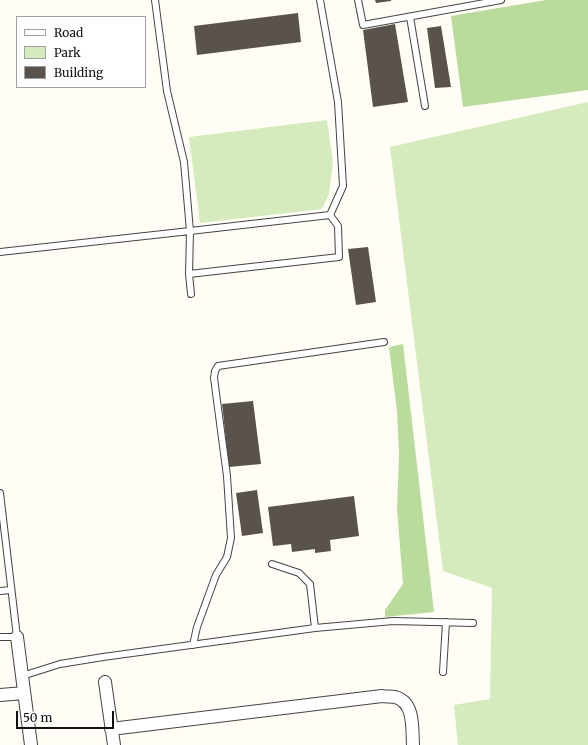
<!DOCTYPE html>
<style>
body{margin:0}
#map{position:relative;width:588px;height:745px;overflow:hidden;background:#fffdf5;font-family:Merriweather,serif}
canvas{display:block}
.legend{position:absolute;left:16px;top:16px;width:130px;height:72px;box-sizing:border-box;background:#fff;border:1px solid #a0a0a0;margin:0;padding:5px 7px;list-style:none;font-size:12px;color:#111}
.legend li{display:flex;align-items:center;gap:8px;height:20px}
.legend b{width:20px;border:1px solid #a0a0a0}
.scale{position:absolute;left:16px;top:711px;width:98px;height:18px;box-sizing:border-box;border:2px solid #111;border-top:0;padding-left:5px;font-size:12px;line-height:14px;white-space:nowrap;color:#111;-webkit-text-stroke:3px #fff;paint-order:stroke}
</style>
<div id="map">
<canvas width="588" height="745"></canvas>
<ul class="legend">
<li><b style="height:5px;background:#fff"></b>Road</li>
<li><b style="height:11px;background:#d5ebbd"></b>Park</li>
<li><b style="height:11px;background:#5a524d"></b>Building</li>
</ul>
<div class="scale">50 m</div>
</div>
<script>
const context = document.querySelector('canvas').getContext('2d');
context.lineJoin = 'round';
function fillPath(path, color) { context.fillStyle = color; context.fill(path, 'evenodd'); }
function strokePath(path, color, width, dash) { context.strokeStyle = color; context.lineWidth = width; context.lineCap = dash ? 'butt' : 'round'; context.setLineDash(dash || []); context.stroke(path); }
fillPath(new Path2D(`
 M588 102V745H458L454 705 490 699 492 588 443 571 390 147Z
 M327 120 333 162 329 194 322 209 200 223 189 137Z`), '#d5ebbd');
fillPath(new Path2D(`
 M546 0H588V90L463 107 451 16Z
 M403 344 434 612 385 617V610L403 584 397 509 399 454 397 411 389 347Z`), '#b9dc9c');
fillPath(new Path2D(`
 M375 0H391V1L376 3Z
 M298 13 301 42 197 55 194 26Z
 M395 24 408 102 373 107 363 30Z
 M441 26 451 87 435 88 427 28Z
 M368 247 376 302 356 305 348 249Z
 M253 401 261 464 229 467 222 404Z
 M257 490 263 533 242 536 236 493Z
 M354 496 359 536 330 540 331 551 315 553V549L292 552 291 544 273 546 268 507Z`), '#5a524d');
const lane = new Path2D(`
 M358 0 363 25 501 0
 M410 17 425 106
 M0 252 190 231 184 162 167 91 155 0
 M189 274 339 257 338 226 330 215
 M191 294 189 274 190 231 330 215 343 186 338 102 320 0
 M0 493 17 637H0
 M272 564 299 573 310 584 315 628
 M0 591 11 590
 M193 645 197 627 216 575 227 557 231 538 227 476 214 378 215 371 218 366 384 342
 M443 672 446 622
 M22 676 60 664 103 657 315 628 393 621 473 623`);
const street = new Path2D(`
 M17 637 31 745
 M105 682 114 745
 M0 695 24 693
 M111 729 382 696C386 697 391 696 395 697 415 702 412 729 413 745`);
strokePath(lane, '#444', 8);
strokePath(street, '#444', 14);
strokePath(lane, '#fff', 6);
strokePath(street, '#fff', 12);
</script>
